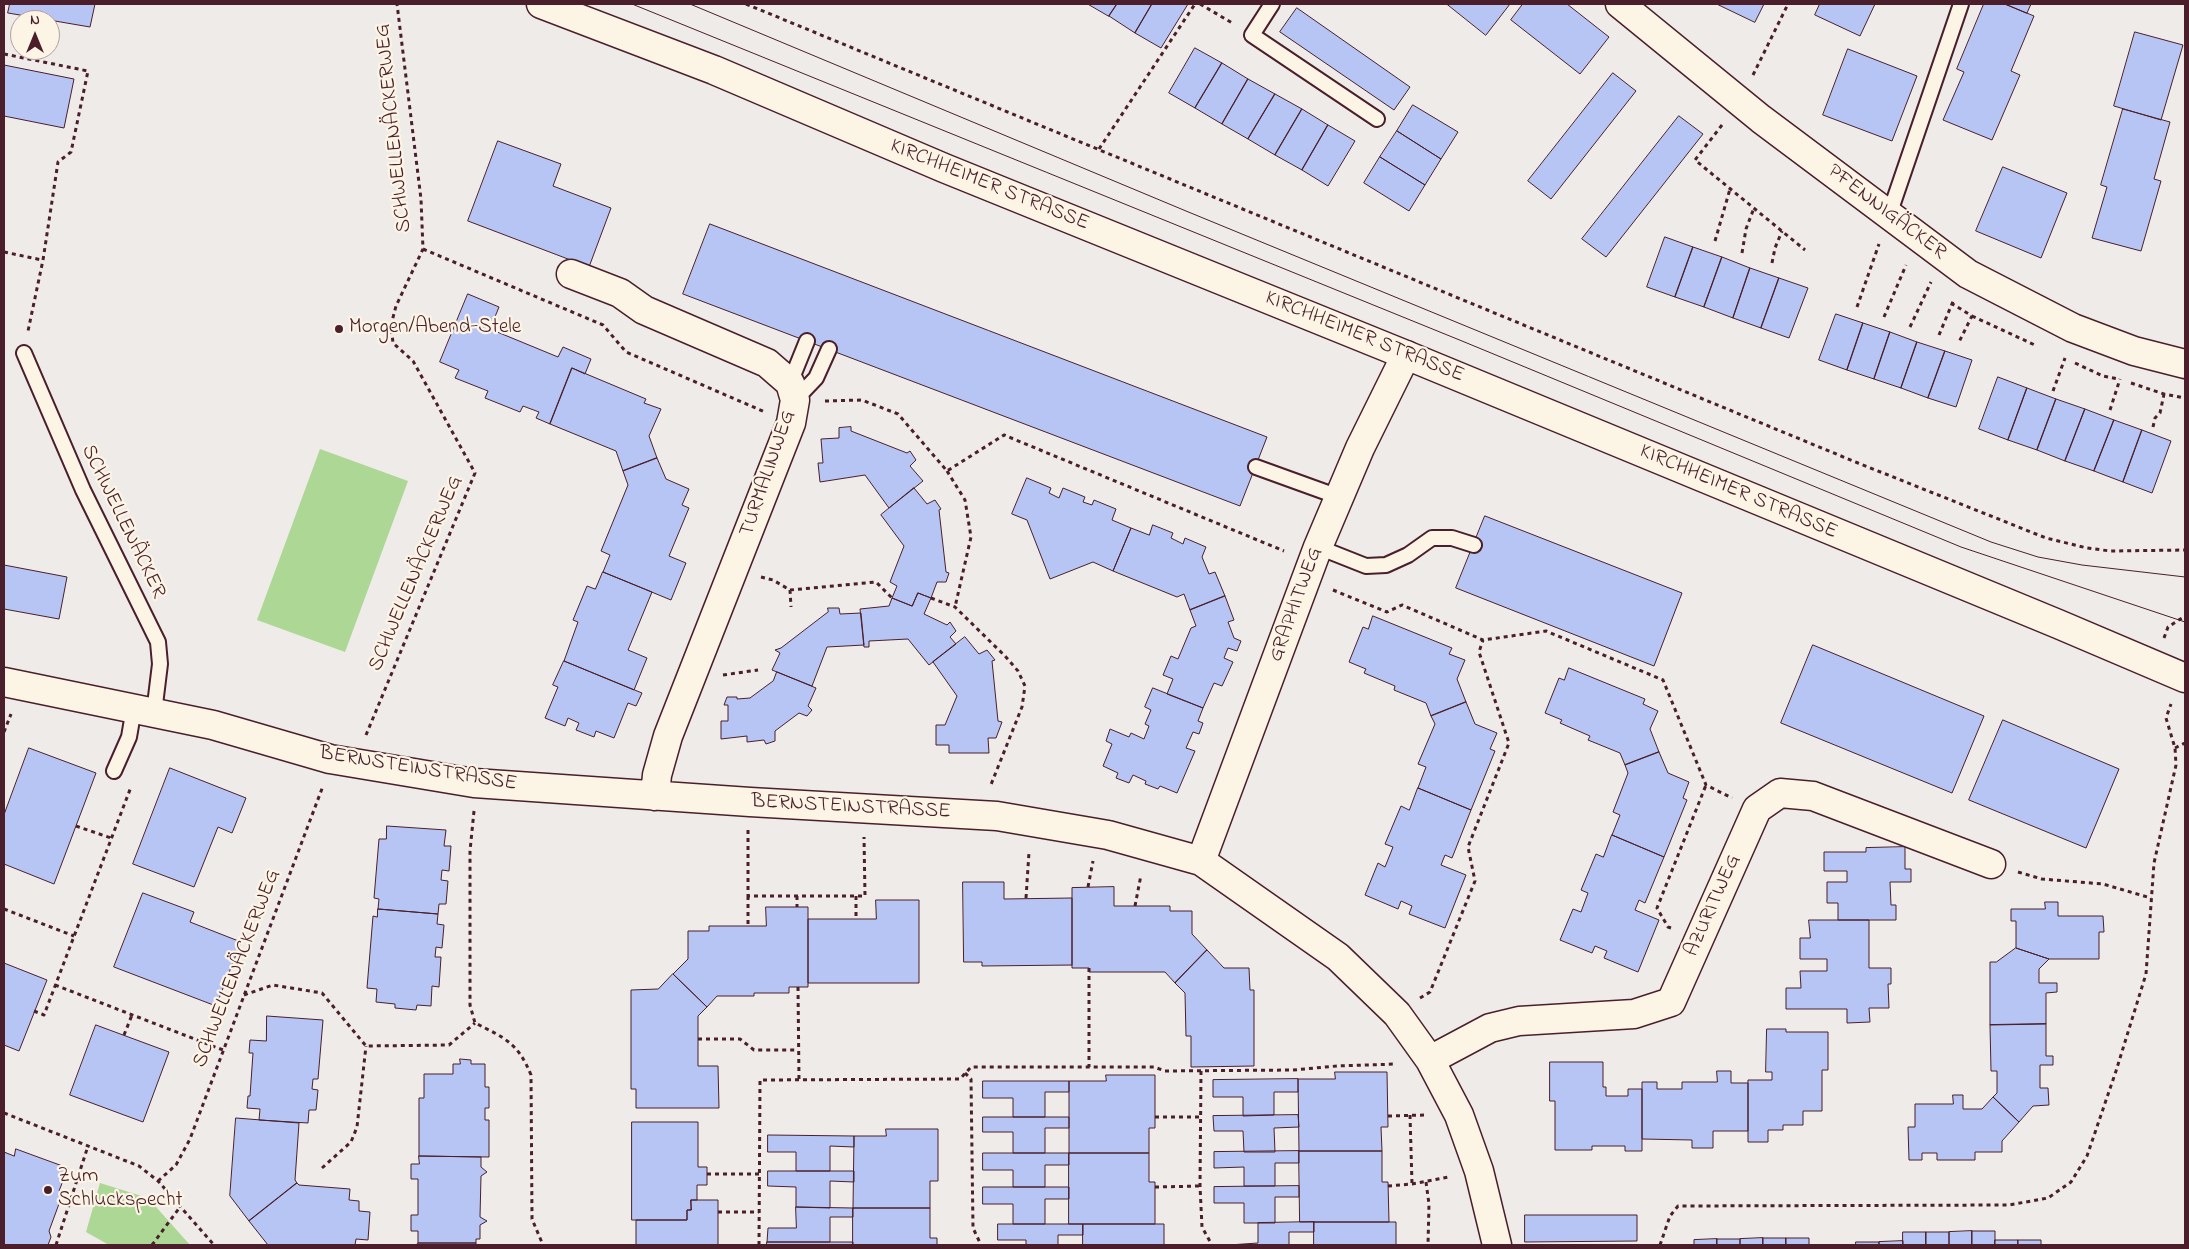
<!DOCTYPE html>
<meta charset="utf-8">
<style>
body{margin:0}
#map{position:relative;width:2189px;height:1249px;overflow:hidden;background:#eeebe8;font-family:"Indie Flower",sans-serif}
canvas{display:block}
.frame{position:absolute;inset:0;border:5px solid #4a1f2b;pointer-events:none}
.north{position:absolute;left:10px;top:10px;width:50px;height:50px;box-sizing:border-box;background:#fcf5e5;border:1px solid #b59f9b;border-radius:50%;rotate:0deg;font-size:14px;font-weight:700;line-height:20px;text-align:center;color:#4a1f2b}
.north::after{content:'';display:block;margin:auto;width:18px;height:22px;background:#4a1f2b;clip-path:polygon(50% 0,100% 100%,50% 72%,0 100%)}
</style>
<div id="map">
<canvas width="2189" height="1249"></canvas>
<div class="frame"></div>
<div class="north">N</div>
</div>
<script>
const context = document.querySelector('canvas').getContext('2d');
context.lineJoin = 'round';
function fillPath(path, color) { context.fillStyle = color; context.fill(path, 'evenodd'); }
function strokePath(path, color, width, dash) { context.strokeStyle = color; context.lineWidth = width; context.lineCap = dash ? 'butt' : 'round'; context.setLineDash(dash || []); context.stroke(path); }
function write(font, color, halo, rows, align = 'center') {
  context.font = font + ' "Indie Flower",sans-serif'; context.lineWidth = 4.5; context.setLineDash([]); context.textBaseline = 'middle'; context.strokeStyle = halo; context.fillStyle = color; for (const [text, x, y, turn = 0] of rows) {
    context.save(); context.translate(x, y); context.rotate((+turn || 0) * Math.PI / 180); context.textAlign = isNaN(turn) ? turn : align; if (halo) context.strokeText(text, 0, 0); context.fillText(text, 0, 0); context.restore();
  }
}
fillPath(new Path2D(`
 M320 449 408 481 345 652 257 620Z
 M100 1183 148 1198 190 1245H109L86 1232Z`), '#acd794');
const building = new Path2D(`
 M10 4H95L90 27 8 13Z
 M1088 4H1117L1109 16Z
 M1117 4H1152L1135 33 1109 16Z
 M1152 4H1188L1161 48 1135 33Z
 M1447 4H1510L1486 35Z
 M1523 4H1567L1609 37 1580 74 1511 20Z
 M1717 4H1764L1755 22Z
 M1820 4H1875L1860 36 1815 15Z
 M1984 4H2005L2034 16 2011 71 2020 75 1992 140 1943 120 1964 72 1957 69Z
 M2005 4H2031L2027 13Z
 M1297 8 1410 87 1394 110 1280 32Z
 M2135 32 2183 45 2161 120 2114 106Z
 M1195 48 1222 63 1195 108 1169 93Z
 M1848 49 1917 76 1892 141 1823 115Z
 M1222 63 1248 79 1222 124 1195 108Z
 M4 65 74 79 64 128 4 116Z
 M1613 73 1636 91 1551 199 1528 181Z
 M1248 79 1275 94 1248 139 1222 124Z
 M1275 94 1302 109 1275 155 1248 139Z
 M1413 105 1458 132 1441 159 1397 131Z
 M1302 109 1328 125 1302 170 1275 155Z
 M2123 109 2170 122 2154 179 2161 181 2141 251 2092 238 2107 187 2101 185Z
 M1679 116 1703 134 1606 257 1582 239Z
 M1328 125 1355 141 1328 186 1302 170Z
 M1397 131 1441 159 1425 185 1380 157Z
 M498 141 561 164 553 186 611 208 589 267 468 221Z
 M1380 157 1425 185 1409 211 1364 183Z
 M2003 167 2067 193 2041 258 1976 231Z
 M710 224 1267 437 1240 506 683 294Z
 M1665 237 1693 247 1675 297 1647 287Z
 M1693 247 1722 257 1704 307 1675 297Z
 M1722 257 1750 268 1733 318 1704 307Z
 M1750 268 1779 278 1761 328 1733 318Z
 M1779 278 1808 288 1789 338 1761 328Z
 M468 294 499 307 490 329 558 357 563 347 591 359 585 374 572 368 550 424 536 418 539 412 523 406 520 412 485 398 488 391 455 378 459 370 440 362Z
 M1836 314 1863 323 1847 370 1819 360Z
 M1863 323 1890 332 1874 379 1847 370Z
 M1890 332 1917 342 1901 388 1874 379Z
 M1917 342 1945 351 1928 398 1901 388Z
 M1945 351 1972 360 1956 407 1928 398Z
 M572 368 646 399 644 403 661 409 649 436 657 458 623 471 616 451 550 424Z
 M1998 377 2027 388 2008 440 1979 429Z
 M2027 388 2056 399 2037 450 2008 440Z
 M2056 399 2085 409 2065 461 2037 450Z
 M2085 409 2114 420 2094 471 2065 461Z
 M2114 420 2142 430 2123 482 2094 471Z
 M851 427V431L907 453 910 451 916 460 910 466 923 481 889 508 865 475 820 482 818 463H823L821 439 839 438V428Z
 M2142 430 2171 441 2152 493 2123 482Z
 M657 458 666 479 689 489 682 505 689 508 669 556 686 563 671 600 603 572 610 555 601 551 628 485 623 471Z
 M1027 478 1051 488 1049 493 1059 498 1063 488 1085 497 1083 502 1092 505 1094 500 1116 509 1112 520 1131 528 1113 571 1093 562 1050 579 1027 520 1012 514Z
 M914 488 927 504 935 500 941 509 939 510 946 572 949 573 946 582H937L931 598 918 593 912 606 892 598 897 586 890 582 904 546 881 515Z
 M1485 516 1682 593 1654 666 1456 588Z
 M1153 525 1173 533 1171 538 1183 544 1185 538 1206 547 1202 557 1209 574 1215 572 1225 596 1190 610 1184 594 1177 597 1113 571 1131 528 1149 535Z
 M4 565 67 577 59 619 4 609Z
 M603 572 652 592 628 650 647 658 634 690 564 661 578 622 573 620 587 586 595 589Z
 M918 593 931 598 924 614 947 625 950 622 956 631 950 637 956 644 929 665 908 639 869 641V647H864L860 609 889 606 892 598 912 606Z
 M1225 596 1234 620 1228 622 1234 638 1241 641 1237 651 1228 648 1224 658 1233 662 1222 686 1214 683 1203 708 1167 694 1173 679 1163 675 1171 656 1178 659 1191 628 1196 626 1190 610Z
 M828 608H839L840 614 861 613 864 645 827 647 812 686 772 670 780 653 775 650 781 648 828 612Z
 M1373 616 1452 648 1449 654 1465 660 1457 679 1466 702 1431 716 1426 703 1394 690 1395 686 1364 673 1366 669 1349 662 1363 627 1368 629Z
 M965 637 979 654 987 650 995 660 992 661 998 721 1002 722 996 738H988L989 753H949V745H936V725H945L957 696 933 662Z
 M1813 645 1984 716 1952 793 1781 723Z
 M564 661 642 693 636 706 628 703 614 738 596 731 594 737 576 730 579 723 568 718 565 726 545 718 558 687 553 685Z
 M1569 668 1645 699 1643 704 1658 711 1650 729 1659 752 1625 765 1620 753 1588 740 1590 736 1560 723 1562 720 1545 713 1559 678 1564 680Z
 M777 672 816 688 808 706 812 710 807 716 799 713 775 731V741L766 744 764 740 747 742V736L721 739V721H728V705H724L727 697H737V699L750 698 773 681Z
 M1153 688 1203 708 1198 721 1203 723 1199 734 1193 732 1186 748 1195 751 1177 793 1160 786 1158 789 1145 784 1146 781 1133 775 1129 783 1116 778 1118 773 1103 766 1112 744 1106 741 1110 729 1129 737 1131 733 1144 739 1149 726 1145 724 1151 710 1145 707Z
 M1466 702 1475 724 1497 733 1490 749 1495 751 1471 810 1418 788 1426 767 1418 764 1435 724 1431 716Z
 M2003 720 2119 769 2086 848 1969 800Z
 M29 748 96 773 54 884 4 864V815Z
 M1659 752 1668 773 1689 782 1683 798 1687 800 1664 857 1612 835 1620 815 1613 812 1628 773 1625 765Z
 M170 768 246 798 232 833 218 827 194 887 133 864Z
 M1418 788 1471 810 1452 858 1445 855 1441 865 1466 875 1445 928 1409 914 1412 906 1401 901 1398 909 1365 895 1378 863 1385 867 1393 847 1385 844 1401 806 1409 810Z
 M387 826 446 830 444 846H451L449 871 442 870 441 880 448 881 446 904H439L438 914 378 909 379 899 374 898 379 839H386Z
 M1612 835 1664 857 1645 903 1639 900 1635 910 1659 920 1638 972 1604 958 1607 951 1595 946 1592 953 1560 940 1573 909 1581 912 1588 893 1581 890 1596 854 1603 857Z
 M1905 847V869H1911V882H1890L1891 905H1896V920H1838V903H1827V882H1847V871H1824V852H1866V848Z
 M963 882H1004V899L1072 898V965L982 966V962H964Z
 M1114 887V906H1170V911H1192V934L1207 950 1175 983 1165 972H1089V968H1072V888Z
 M143 893 194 912 190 922 241 942 216 1006 114 967Z
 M876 900H919V983H808V919H876Z
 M2045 902H2058V916H2103L2104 932H2099V959H2049L2016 948V921H2011V909H2045Z
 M766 907H808V987H789V993H754V996H717L707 1007 673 974 688 959V931H709V926H766Z
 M378 909 438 914 437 924 444 925 442 948 436 947 435 957H441L439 987 432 986 431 1006 417 1005 416 1010 395 1008V1004L376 1002 377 989 367 988 373 916 377 917Z
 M1809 920H1869V968H1891V984H1888L1889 1008H1869L1870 1022 1847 1023V1009H1786V988H1801L1800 971H1827V959H1800V938H1810Z
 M2016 948 2049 959 2039 969V983H2057V992L2046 993V1024L1990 1025V962H1996Z
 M1207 950 1224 968H1249L1250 990H1254V1066L1191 1067V1036H1186L1185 993 1175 983Z
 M4 963 47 980 19 1051 4 1045Z
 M673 974 707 1007 698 1016V1066H718L719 1108H636V1089H631V990L658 989Z
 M267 1016 323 1020 318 1079H313L312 1089 318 1090 316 1110H309L308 1123 259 1120 260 1109 247 1108 248 1096H250L253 1053H249L250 1040 266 1041Z
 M2046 1024V1056H2053V1065H2040V1088H2048L2049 1105 2033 1106 2019 1122 1993 1097 1997 1093V1071H1991L1990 1025Z
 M96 1025 169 1052 143 1122 70 1095Z
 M1767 1029H1786V1032H1828V1070H1822V1111H1803V1125H1783V1130H1768V1142H1748V1080H1772V1072H1766Z
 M460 1059 471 1060V1064H485V1087H489V1108H485V1120H489V1157L419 1156V1098H424V1074H453V1064H460Z
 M1550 1062H1603V1087H1606V1096H1628V1089H1642V1151H1625V1146H1592V1150H1555V1101H1550Z
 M1717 1071H1731V1083H1748V1131H1713V1148H1692V1140L1642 1139V1082H1657V1089H1682V1082H1717Z
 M1335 1072H1387L1388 1127H1381L1382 1151H1299L1298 1079H1335Z
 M1106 1075H1155V1128H1149V1153H1069V1081H1106Z
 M1298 1079V1092H1274V1115L1243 1116V1097H1213V1080Z
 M983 1081H1069V1092H1045V1117H1013V1098H983Z
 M1953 1095H1963V1109H1982L1993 1097 2019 1122 2002 1141V1152H1975V1160H1937V1153H1922V1160H1909L1908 1127H1915V1104H1953Z
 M1298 1115 1299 1127 1274 1128 1275 1152H1244L1243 1131H1214L1213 1116Z
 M983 1117H1069V1128H1045V1153H1013V1132H983Z
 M236 1118 299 1123 295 1180 297 1183 249 1221 230 1196Z
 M632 1122H698V1167H707V1185H697V1200H691V1210H687V1220H632Z
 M886 1129H938V1181H930V1208H853L854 1136H886Z
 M768 1135 854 1136V1147L830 1146V1171H796V1152H768Z
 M16 1149 68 1168 59 1191 63 1193 49 1231 51 1237 48 1245H4V1152L14 1156Z
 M1299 1151H1382V1182H1388L1389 1222H1300Z
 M1299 1151V1163H1275V1186H1244V1167L1214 1168V1152Z
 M983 1153H1069V1165H1045V1187H1013V1170H983Z
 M1069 1153H1149V1182H1155V1224H1069Z
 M419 1156 481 1157V1167L487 1172 481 1176 480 1217 487 1221 480 1225V1239H476V1243H418V1231H411V1215H418V1179H411V1164H419Z
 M768 1171H854V1182L830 1181V1208L796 1207V1187L768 1186Z
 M297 1183 299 1185 350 1189 349 1200 359 1201V1211L370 1212 368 1240 356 1239 355 1245H268L249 1221Z
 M1299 1186V1197H1275V1223H1244V1203H1214V1187Z
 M983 1187H1069V1199H1045V1224H1013V1204H983Z
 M691 1200H718V1245H636V1220H687V1210H691Z
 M796 1207 853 1208V1217H830V1242H767L768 1228H796Z
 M853 1208H930V1238H937V1245H853Z
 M1525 1215H1637V1241L1525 1242Z
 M1314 1222H1396V1245H1314Z
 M1314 1222V1232H1289V1245H1229L1258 1243V1223Z
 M998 1224H1083V1235H1058V1245H1026V1240H998Z
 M1083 1224H1164V1245H1083Z
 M1972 1231V1245H1949V1232Z
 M1972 1231H1995V1245H1972Z
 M1903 1232H1926V1245H1903Z
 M1926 1232H1949V1245H1926Z
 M1763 1238H1786V1245H1763Z
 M1763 1238V1245H1740V1239Z
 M1786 1238H1809V1245H1786Z
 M1717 1239H1740V1245H1717Z
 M1717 1239V1245H1694V1240Z
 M1995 1240H2018V1245H1995Z
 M2018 1240H2041V1245H2018Z
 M1903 1241V1245H1879V1242Z
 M767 1242H853V1245H767Z
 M1856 1242H1879V1245H1856Z
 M418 1243H476V1245H417Z`);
fillPath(building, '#b7c5f5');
strokePath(building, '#4a1f2b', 1);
const service = new Path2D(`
 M1272 4 1252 35 1377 119
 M1889 215 1961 4
 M24 353 83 490 158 642 160 664 154 713
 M790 383 807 341
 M795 400 816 378 829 349
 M1256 467 1339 497
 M1318 547 1366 566 1386 565 1408 555 1432 538H1452L1474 545
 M114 771 129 737 134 708`);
const minor = new Path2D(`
 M1620 4 1761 119 1968 274 2073 328 2134 351 2185 364
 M571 274 620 293 644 310 767 363 790 383 795 400 791 423 668 736 657 775 655 796
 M4 682 213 725 330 759 474 783 750 802 997 816 1108 835 1201 861 1338 957 1397 1014 1430 1060 1459 1115 1479 1171 1497 1245
 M1201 861 1318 547 1360 448 1406 355
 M1430 1060 1490 1028 1519 1021 1634 1014 1671 1002 1757 809 1780 793 1813 796 1991 864`);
const secondary = new Path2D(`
 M541 4 714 70 944 168 1406 355 2058 624 2185 678`);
strokePath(service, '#4a1f2b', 18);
strokePath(minor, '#4a1f2b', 31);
strokePath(secondary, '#4a1f2b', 31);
strokePath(new Path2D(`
 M746 4 1858 463 2046 538 2087 548 2110 551 2185 550
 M1200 4 1234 24
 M4 54 88 71 71 152 58 162 43 260 28 331
 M1753 75 1788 4
 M1722 125 1695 160 1805 250
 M1099 149 1195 4
 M1715 241 1730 189
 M423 249 603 325 626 352 765 412
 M4 252 42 260
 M1742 253 1746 229 1754 208
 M1772 263 1775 248 1782 231
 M1951 303 1972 316 1958 344
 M1857 307 1879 244
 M1972 316 2037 346
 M1884 317 1906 265
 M1910 327 1931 282
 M1939 335 1954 299
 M2075 363 2103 376 2118 379
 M2131 383 2164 394 2185 398
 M2053 391 2065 358
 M825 401 862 400 898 414 947 471 1004 435 1284 551
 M2110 410 2120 379
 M2153 427 2155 418 2160 413 2164 394
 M947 471 965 500 971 537 955 607
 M761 577 773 580 790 590 791 607
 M790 590 876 582 892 598
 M1333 590 1387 612 1402 605 1483 640 1546 631 1663 680 1706 785 1732 798
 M931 598 955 607 1005 656 1018 671 1025 686 1022 707 990 787
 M2164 638 2168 627 2185 616
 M723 675 758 670
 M4 732 11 714
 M366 735 475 473 413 361 393 343 391 325 396 306 423 249 421 199 397 4
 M2175 748 2185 743
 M474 811 470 851V1005L475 1023C505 1038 518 1043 531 1075L532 1219 543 1245
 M76 826 111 838
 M748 830V896H865L864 837
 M2018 872 2042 879 2103 884 2151 898
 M1088 887 1093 861
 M748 896V926
 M797 896V907
 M856 896V919
 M1026 898 1029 852
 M1135 906 1141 875
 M4 909 74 936
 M1671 928 1668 927 1657 908 1706 785
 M1089 968V1067
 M55 985 223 1050
 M798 987 799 1080
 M244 995 273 985 322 993 366 1046 449 1045 475 1023
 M1420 998 1430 992 1475 881 1468 847 1509 743 1479 652 1483 640
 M34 1011 44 1015 131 787
 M124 1035 132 1015
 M698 1039H740L754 1050H798
 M1201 1071 1200 1186 1202 1227 1212 1245
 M965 1073 971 1079 973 1228 981 1245
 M4 1113 139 1166 158 1181 214 1245
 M1410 1115 1412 1184
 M1388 1116 1426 1115
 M1155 1117H1201
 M322 1168 351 1142 357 1127 366 1046
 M707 1174H759
 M158 1181 176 1165 190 1139 323 786
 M1426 1182 1429 1204 1428 1245
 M1388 1186 1412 1184 1449 1177
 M1155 1187 1200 1186
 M718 1212H759
 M56 1245 88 1146
 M152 1245 180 1207
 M759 1245 760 1080 960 1079 971 1067H1154L1165 1071 1293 1070 1337 1066 1396 1064
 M1660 1245 1670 1216 1678 1206 2009 1205 2048 1198 2071 1182 2087 1156 2116 1071 2146 974 2154 863 2176 765 2175 748 2166 718 2171 704`), '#4a1f2b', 3, [4, 4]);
strokePath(service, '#fcf5e5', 14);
strokePath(minor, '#fcf5e5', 28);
strokePath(secondary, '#fcf5e5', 28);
strokePath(new Path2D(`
 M632 4 1462 341 1961 547 2185 622
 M690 4 1186 211 1991 542 2038 557 2082 565 2185 577`), '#4a1f2b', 1);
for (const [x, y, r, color] of [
 [339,329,5,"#4a1f2b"],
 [48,1190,5,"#4a1f2b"]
]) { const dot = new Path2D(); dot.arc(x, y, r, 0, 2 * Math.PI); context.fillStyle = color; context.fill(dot); strokePath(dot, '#fcf5e5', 2); }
write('21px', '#4a1f2b', '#fcf5e5', [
 ["SCHWELLENÄCKERWEG",395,128,-96],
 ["KIRCHHEIMER STRASSE",989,186,22],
 ["PFENNIGÄCKER",1886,213,37],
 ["KIRCHHEIMER STRASSE",1364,338,22],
 ["TURMALINWEG",769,474,-71],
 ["KIRCHHEIMER STRASSE",1738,493,23],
 ["SCHWELLENÄCKER",122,522,64],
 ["SCHWELLENÄCKERWEG",417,574,-67],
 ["GRAPHITWEG",1297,605,-70],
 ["BERNSTEINSTRASSE",418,770,9],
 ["BERNSTEINSTRASSE",851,808,3],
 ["AZURITWEG",1714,906,-66],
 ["SCHWELLENÄCKERWEG",238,969,-69]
]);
write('21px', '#4a1f2b', '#fcf5e5', [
 ["Morgen/Abend-Stele",349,329],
 ["Zum",58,1178],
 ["Schluckspecht",58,1202]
], 'left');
</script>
